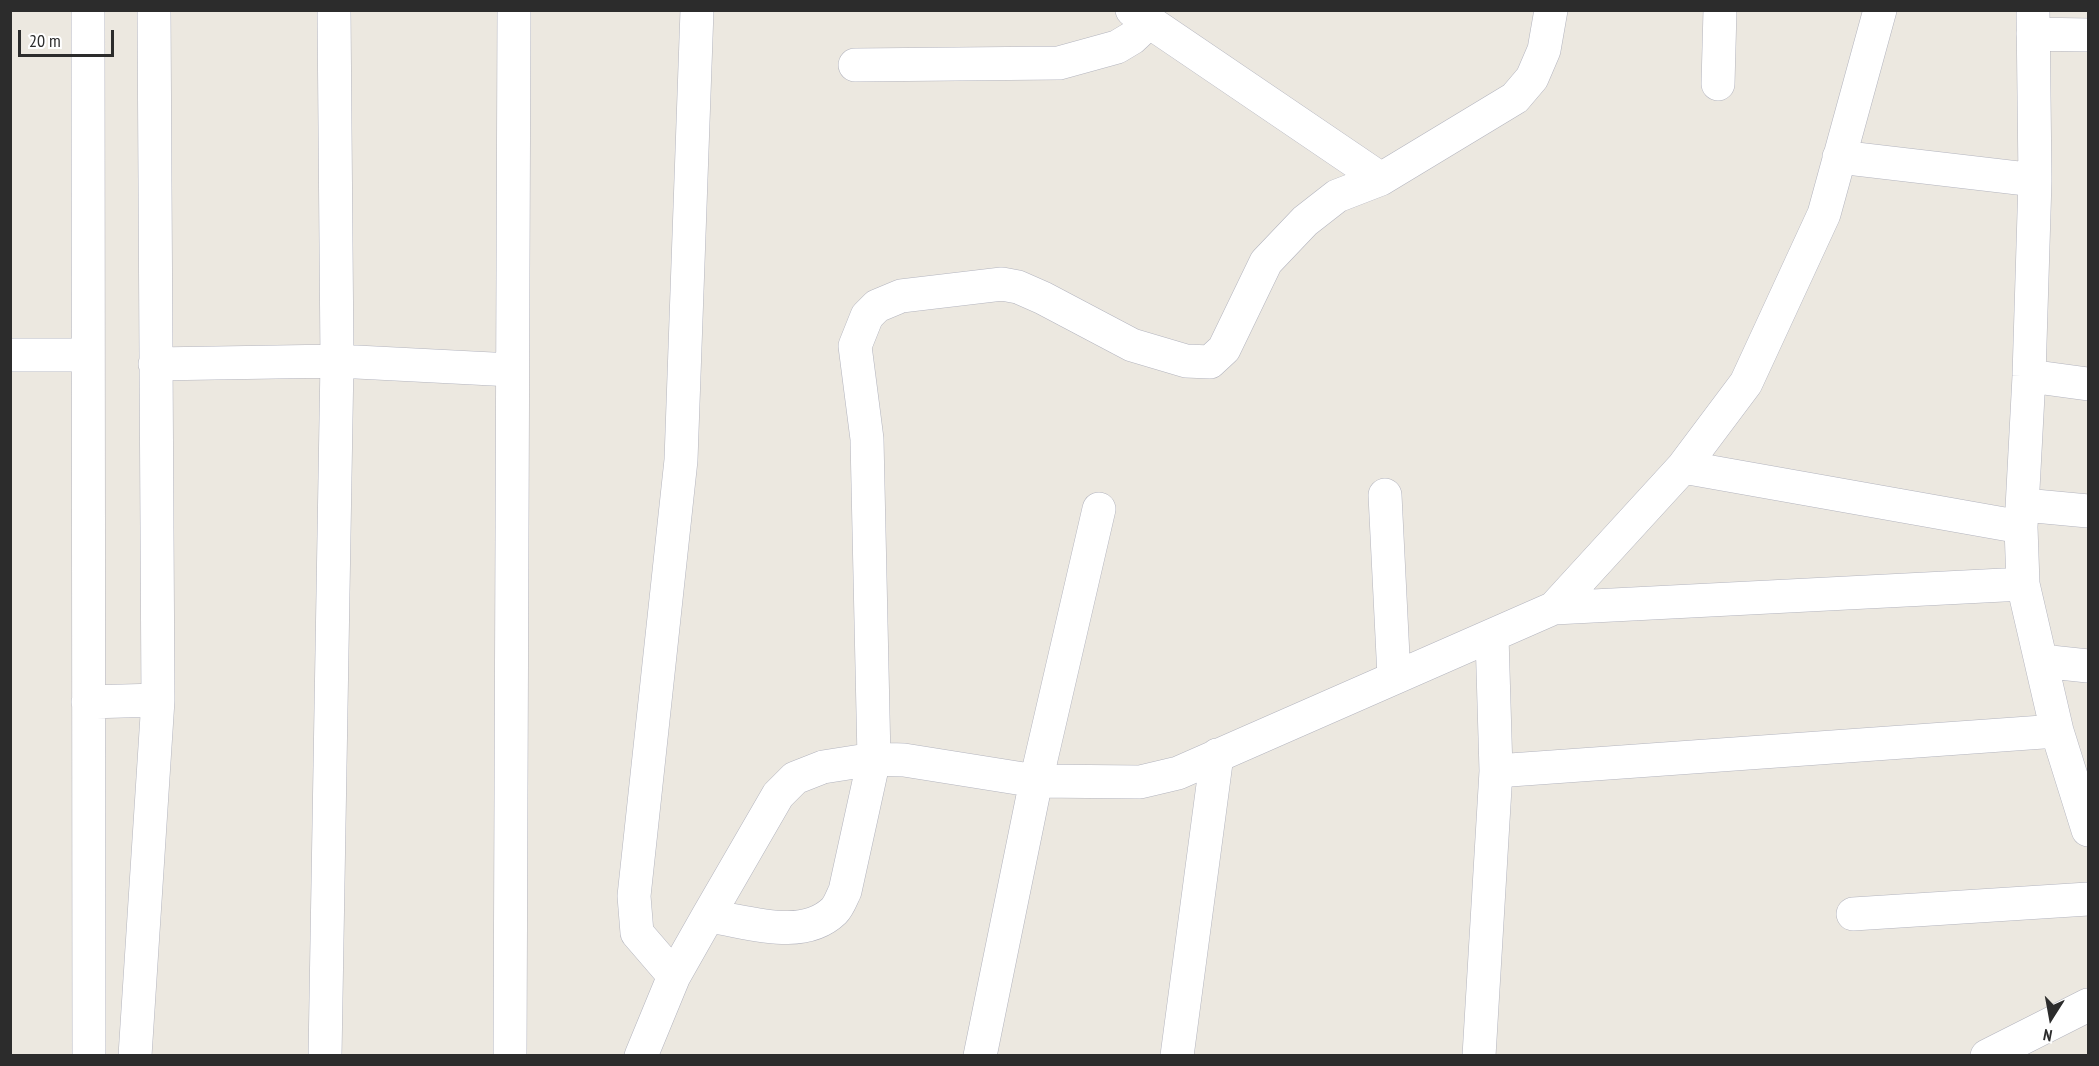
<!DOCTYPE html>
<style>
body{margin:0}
#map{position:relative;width:2099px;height:1066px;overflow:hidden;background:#ece8e0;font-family:"PT Sans Narrow",sans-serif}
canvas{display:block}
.frame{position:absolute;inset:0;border:12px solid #2c2c2c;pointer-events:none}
.north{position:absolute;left:2021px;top:988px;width:60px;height:60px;-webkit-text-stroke:4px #fff;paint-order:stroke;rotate:191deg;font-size:16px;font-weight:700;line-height:24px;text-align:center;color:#2c2c2c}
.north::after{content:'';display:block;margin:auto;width:21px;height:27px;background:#2c2c2c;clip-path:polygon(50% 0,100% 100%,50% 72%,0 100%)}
.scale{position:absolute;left:18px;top:30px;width:96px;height:27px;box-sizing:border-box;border:3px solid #2c2c2c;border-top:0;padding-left:8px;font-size:18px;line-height:21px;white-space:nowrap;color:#2c2c2c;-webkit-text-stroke:4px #fff;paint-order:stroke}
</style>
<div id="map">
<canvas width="2099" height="1066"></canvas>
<div class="frame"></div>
<div class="north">N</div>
<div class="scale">20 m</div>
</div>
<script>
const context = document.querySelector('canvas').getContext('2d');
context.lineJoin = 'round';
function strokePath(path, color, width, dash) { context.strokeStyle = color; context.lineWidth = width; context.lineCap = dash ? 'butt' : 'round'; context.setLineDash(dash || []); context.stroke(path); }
const minor = new Path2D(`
 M88 10 89 1056
 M1132 10 1381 179
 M2033 10 2035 180 2029 376 2021 527 2023 584 2057 731 2088 830
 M2033 34 2088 35
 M855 65 1059 63 1117 47 1132 38 1149 22
 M1718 84 1720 10
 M1839 157 2035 180
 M10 355H88
 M155 364 337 361 512 370
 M2029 376 2088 384
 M1683 467 2021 527
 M1385 495 1394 677
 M2024 505 2088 511
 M1554 608 2023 584
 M2041 661 2088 666
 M88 702 158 700
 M1496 771 2057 731
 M1853 914 2088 899
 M708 916C747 921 802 942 834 911 839 906 842 897 845 891L874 759 867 439 855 346 867 316 877 306 901 296 1002 284 1018 287 1043 298 1132 345 1186 361 1210 362 1224 349 1266 262 1305 221 1337 196 1381 179 1515 98 1532 78 1544 50 1551 10
 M674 976 637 933 634 896 681 460 697 10
 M135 1056 158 700 154 10
 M325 1056 337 361 334 10
 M510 1056 514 10
 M641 1056 674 976 708 916 778 795 795 778 823 767 874 759 904 760 1036 781 1140 782 1178 773 1554 608 1683 467 1746 383 1824 214 1880 10
 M980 1056 1036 781 1099 509
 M1177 1056 1217 755
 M1479 1056 1496 771 1492 636
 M1987 1056 2088 1005`);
strokePath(minor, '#b3b4be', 34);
strokePath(minor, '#fff', 33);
</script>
